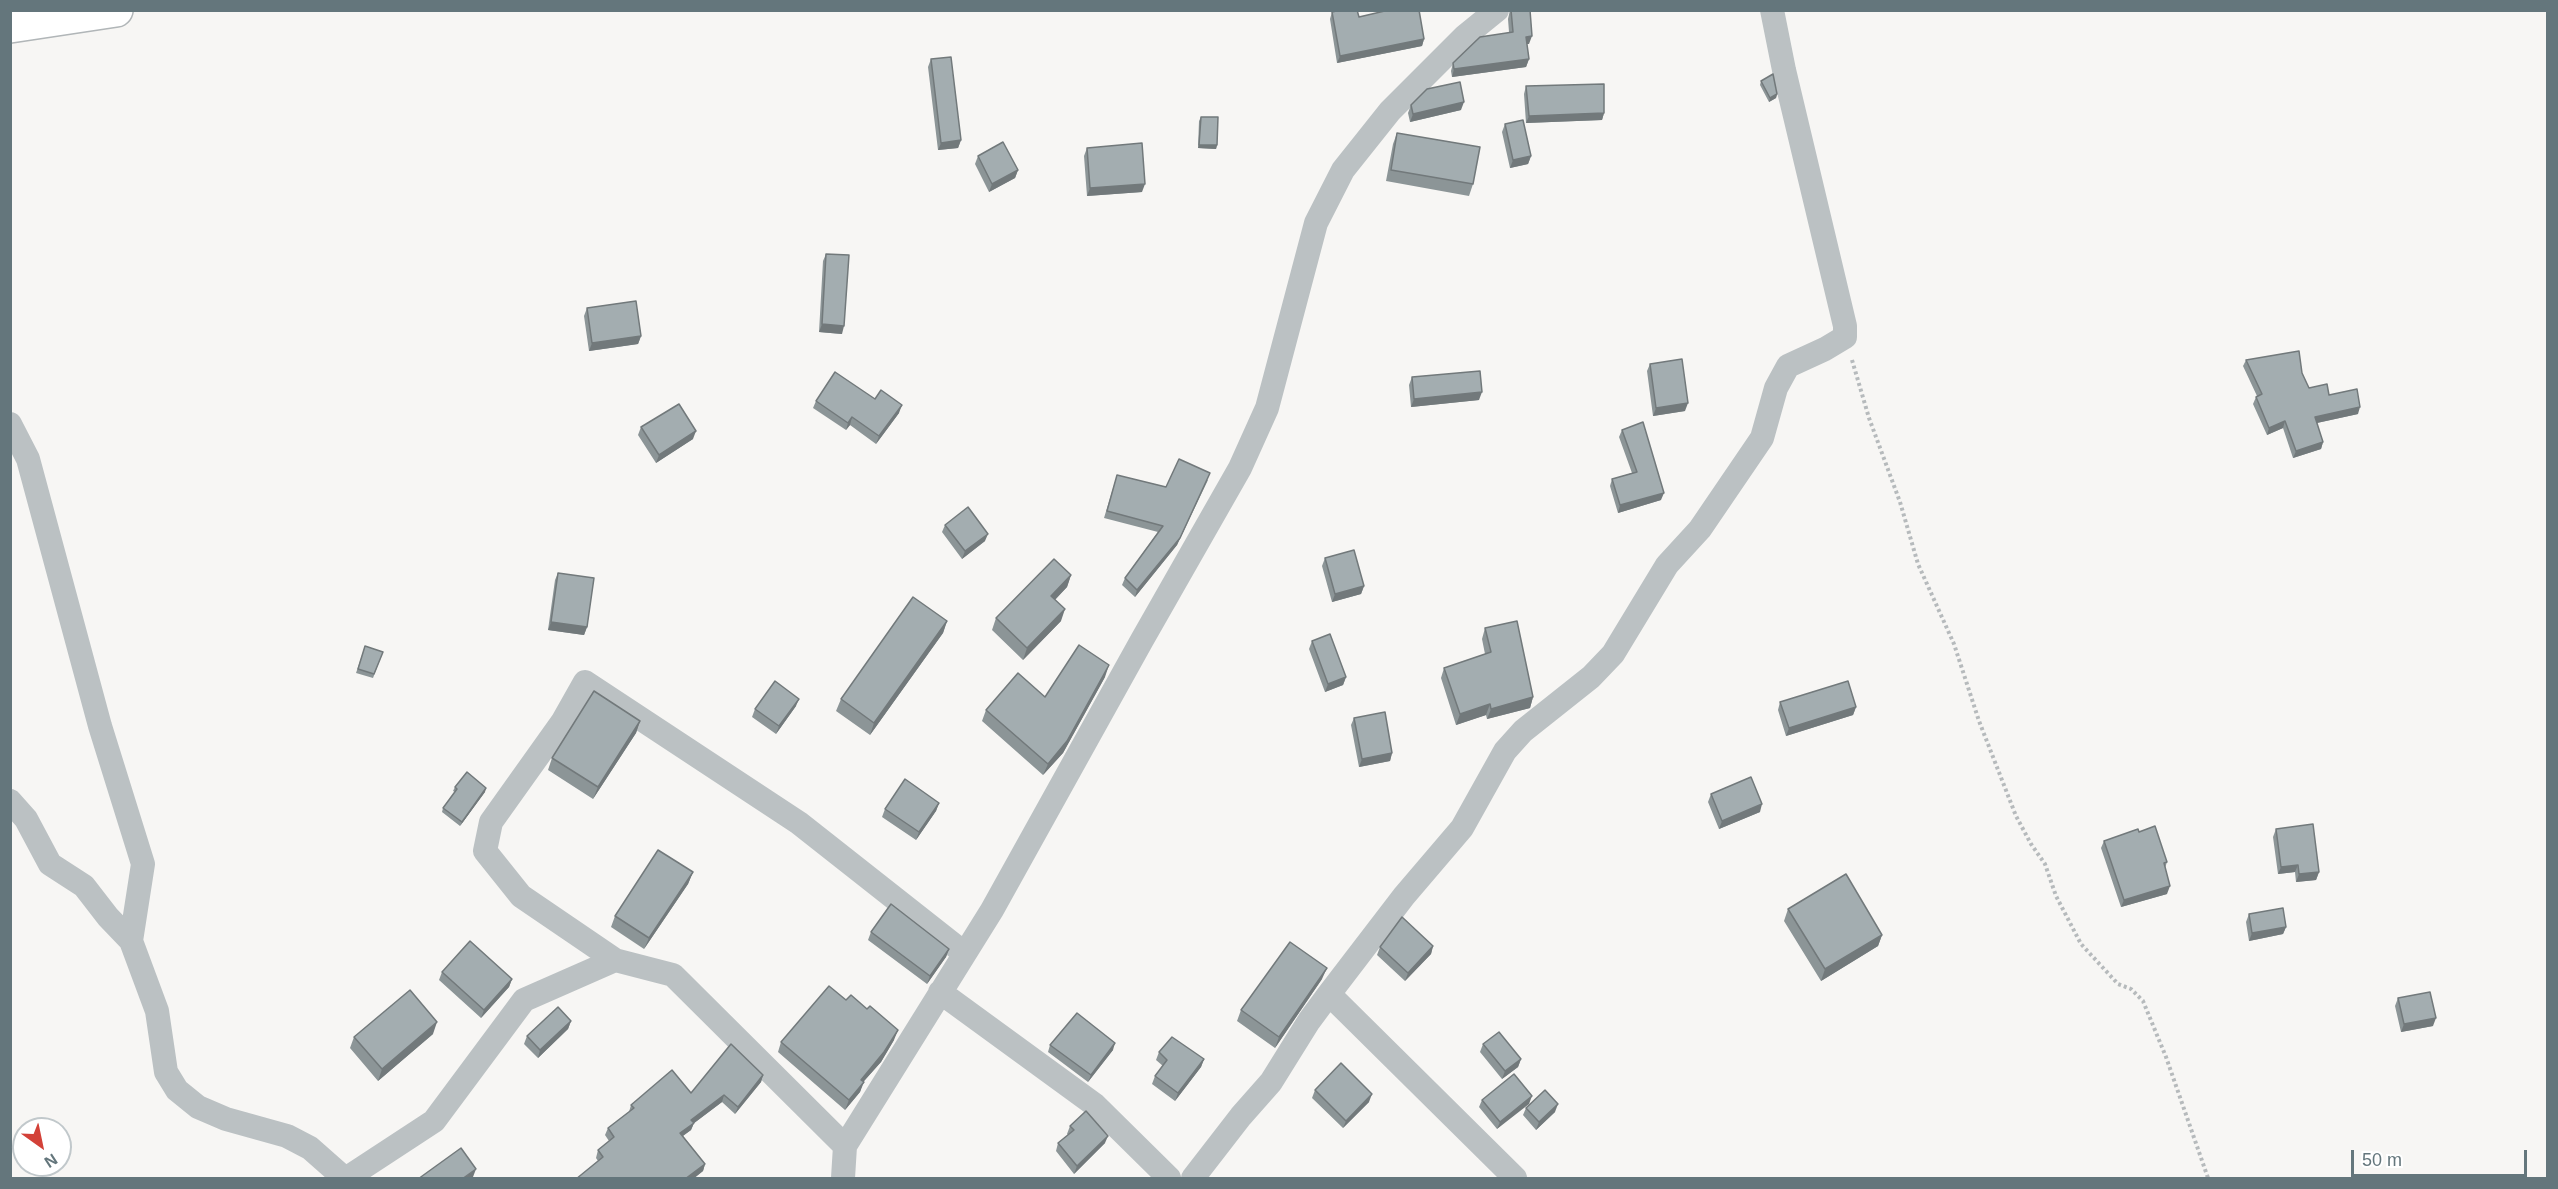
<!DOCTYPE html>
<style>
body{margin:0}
#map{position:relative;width:2558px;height:1189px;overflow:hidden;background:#f7f6f4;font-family:Arial,sans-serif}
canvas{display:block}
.frame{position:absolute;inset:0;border:12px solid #64767c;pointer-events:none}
.north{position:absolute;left:12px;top:1117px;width:60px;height:60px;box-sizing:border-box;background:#fff;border:2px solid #c1c8cb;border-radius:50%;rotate:147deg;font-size:16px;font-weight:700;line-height:24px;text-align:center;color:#64767c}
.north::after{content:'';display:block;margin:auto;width:21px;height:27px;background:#d34138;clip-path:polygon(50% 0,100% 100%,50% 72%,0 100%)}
.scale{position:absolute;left:2351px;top:1150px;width:176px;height:27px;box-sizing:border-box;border:3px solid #64767c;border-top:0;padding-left:8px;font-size:18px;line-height:21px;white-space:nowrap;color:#64767c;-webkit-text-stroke:4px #fff;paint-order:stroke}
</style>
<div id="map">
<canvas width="2558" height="1189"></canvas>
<div class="frame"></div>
<div class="north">N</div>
<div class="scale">50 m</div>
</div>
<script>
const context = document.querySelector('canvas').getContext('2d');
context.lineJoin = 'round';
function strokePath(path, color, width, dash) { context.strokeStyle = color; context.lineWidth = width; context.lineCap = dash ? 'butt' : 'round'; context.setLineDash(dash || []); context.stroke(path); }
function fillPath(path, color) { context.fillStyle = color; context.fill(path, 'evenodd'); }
const highway = new Path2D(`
 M10 26 116 10`);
strokePath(highway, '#b1b6b8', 36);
strokePath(new Path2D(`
 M1852 360 1869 418 1900 502 1918 564 1954 644 1979 721 2016 816 2031 844 2045 864 2056 896 2081 944 2118 984 2131 989 2143 1001 2166 1057 2208 1178`), '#b6babc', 4, [3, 3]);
strokePath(new Path2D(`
 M10 424 28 459 100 726 143 864 131 941
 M10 801 26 819 50 864 84 886 108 917 131 941 157 1011 166 1072 177 1090 198 1107 226 1119 287 1136 310 1148 344 1178
 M940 992 1095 1105 1169 1178
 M1329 994 1515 1178
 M845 1146 673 975 615 960 521 896 485 851 491 822 563 721 585 682 799 823 964 953
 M347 1178 434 1121 524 1000 615 960
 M843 1178 845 1146 992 910 1142 640 1240 468 1267 408 1316 223 1343 170 1390 111 1465 36 1497 10
 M1193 1178 1241 1116 1271 1082 1309 1021 1329 994 1404 896 1462 828 1505 751 1523 731 1591 677 1613 654 1667 565 1700 529 1762 438 1776 388 1788 366 1825 349 1845 337V326L1784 70 1772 10`), '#bbc1c3', 24);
strokePath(highway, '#fff', 33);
fillPath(new Path2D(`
 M1510 10 1529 44H1527L1529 59 1526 67 1452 77 1451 71 1453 63 1509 32 1508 19Z
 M1332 12 1359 17 1424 39 1422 46 1337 63 1330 19Z
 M931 59 961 140 958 148 938 150 928 67Z
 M1761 81 1777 94 1776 98 1769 102 1760 85Z
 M1526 86 1604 113 1602 120 1526 123 1524 94Z
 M1411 105 1461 110 1410 122 1408 113Z
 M1201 117 1217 145 1216 149 1198 148 1199 121Z
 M1505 124 1531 156 1528 164 1510 168 1502 132Z
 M1397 133 1473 184 1469 196 1386 181 1393 144Z
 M1087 148 1142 192 1087 196 1084 156Z
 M978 156 1018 170 1015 178 989 192 975 164Z
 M826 254 842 334 819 332 823 261Z
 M587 308 641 336 638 344 589 351 584 316Z
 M2246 360 2302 373 2309 388 2329 395 2358 414 2317 423 2323 442 2321 449 2293 458 2283 428 2267 435 2253 404 2256 397 2257 396 2243 366Z
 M1650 364 1685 411 1653 416 1647 371Z
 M1412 377 1479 400 1411 407 1409 385Z
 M816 401 899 413 876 444 850 425 846 430 813 408Z
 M641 427 693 439 656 463 638 435Z
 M1622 430 1661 500 1618 513 1610 486 1612 479 1632 473 1619 437Z
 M1117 475 1166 487 1208 480 1177 545 1135 597 1122 585 1125 578 1158 532 1104 518Z
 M945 525 985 541 962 559 942 532Z
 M1325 558 1364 586 1361 594 1332 602 1322 566Z
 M558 573 587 627 584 635 548 630 555 580Z
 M1071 575 1067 587 1055 600 1061 621 1023 660 992 630 996 618Z
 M947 621 943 633 870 735 836 711 841 699Z
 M1485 628 1533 697 1530 708 1487 719 1486 715 1456 725 1441 678 1444 668 1485 654 1482 639Z
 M1312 641 1346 677 1343 685 1325 692 1309 649Z
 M365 646 383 652 373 678 356 673Z
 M1105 677 1063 753 1043 775 982 721 986 710 1045 697Z
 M1780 702 1856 707 1853 715 1786 736 1778 710Z
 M796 706 776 734 752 717 755 709Z
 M1354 718 1392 753 1390 761 1359 767 1351 725Z
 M640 721 636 733 593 799 548 770 552 758Z
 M455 787 485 792 460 826 442 812 443 808 455 792 453 791Z
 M1711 794 1760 812 1719 829 1708 802Z
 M939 803 936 811 916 840 882 817 885 809Z
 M2276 829 2319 872 2316 880 2296 882 2295 872 2278 874 2273 837Z
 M2104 841 2167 862 2165 868 2167 894 2121 907 2101 848Z
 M693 872 688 884 644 949 611 927 615 916Z
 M1788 909 1882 935 1878 946 1821 981 1784 921Z
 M2249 914 2286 927 2283 934 2249 941 2246 922Z
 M871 932 949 949 946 957 927 984 868 940Z
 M1433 946 1431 954 1405 981 1377 955 1380 947Z
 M442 972 512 979 509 987 481 1018 439 980Z
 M1322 979 1275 1048 1237 1021 1241 1010Z
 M2398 998 2433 1026 2401 1032 2395 1006Z
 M846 1000 894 1040 881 1062 863 1082 860 1092 845 1110 778 1052 781 1042Z
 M571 1021 568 1029 538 1058 524 1044 527 1036Z
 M433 1034 378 1081 350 1048 354 1037Z
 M1483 1044 1521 1059 1518 1067 1502 1079 1480 1052Z
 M1050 1045 1113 1050 1088 1082 1048 1052Z
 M1159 1052 1204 1059 1201 1067 1175 1101 1152 1084 1155 1076 1163 1066 1156 1060Z
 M763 1075 761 1082 735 1114 722 1102 694 1123 691 1130 683 1136 705 1164 703 1171 693 1179H576L598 1161 596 1158 598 1150 609 1141 605 1135 608 1128 629 1112 631 1105 691 1093Z
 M1315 1090 1369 1102 1343 1128 1312 1098Z
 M1532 1096 1497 1129 1479 1107 1482 1100Z
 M1526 1108 1555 1112 1536 1130 1523 1115Z
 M1070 1126 1105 1143 1074 1174 1056 1151 1058 1143 1068 1135 1067 1134Z`), '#8c9597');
fillPath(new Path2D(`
 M1532 36 1529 44H1523L1526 37Z
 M1424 39 1422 46 1337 63 1340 56Z
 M1529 59 1526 67 1452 77 1454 69Z
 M1777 94 1776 98 1769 102 1770 98Z
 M1464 102 1461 110 1410 122 1413 114Z
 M1604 113 1602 120 1526 123 1529 116Z
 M961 140 958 148 938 150 941 143Z
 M1199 145H1217L1216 149 1198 148Z
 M1531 156 1528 164 1510 168 1513 160Z
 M1018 170 1015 178 989 192 992 184Z
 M1145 184 1142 192 1087 196 1090 188Z
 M822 324 844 326 842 334 819 332Z
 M641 336 638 344 589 351 592 343Z
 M1482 392 1479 400 1411 407 1414 399Z
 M1688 403 1685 411 1653 416 1656 408Z
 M902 405 899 413 876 444 879 436Z
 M2360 407 2358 414 2312 424 2315 417Z
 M852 417 850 425 846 430 848 423Z
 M2285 421 2283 428 2267 435 2269 428Z
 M696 431 693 439 656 463 659 455Z
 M2323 442 2321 449 2293 458 2296 451Z
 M1210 473 1177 545 1135 597 1137 590Z
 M1664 493 1661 500 1618 513 1620 505Z
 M988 534 985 541 962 559 965 551Z
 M1071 575 1067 587 1047 608 1051 596Z
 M1364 586 1361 594 1332 602 1335 594Z
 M1065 609 1061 621 1023 660 1027 648Z
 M947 621 943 633 870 735 874 723Z
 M551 622 587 627 584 635 548 630Z
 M1109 665 1105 677 1063 753 1043 775 1048 764Z
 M1346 677 1343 685 1325 692 1328 684Z
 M1533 697 1530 708 1487 719 1491 709Z
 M799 699 796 706 776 734 779 726Z
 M1490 704 1486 715 1456 725 1460 714Z
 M1856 707 1853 715 1786 736 1789 728Z
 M640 721 636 733 593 799 598 787Z
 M1392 753 1390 761 1359 767 1362 759Z
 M486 788 485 792 460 826 462 822Z
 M939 803 936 811 916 840 919 832Z
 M1762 804 1760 812 1719 829 1722 821Z
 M2298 865 2295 872 2278 874 2281 867Z
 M693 872 688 884 644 949 649 938Z
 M2319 872 2316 880 2296 882 2299 874Z
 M2170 886 2167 894 2121 907 2124 900Z
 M2286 927 2283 934 2249 941 2252 933Z
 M1882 935 1878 946 1821 981 1825 969Z
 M1433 946 1431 954 1405 981 1408 973Z
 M949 949 946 957 927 984 930 976Z
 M1327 968 1322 979 1275 1048 1279 1037Z
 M512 979 509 987 481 1018 484 1010Z
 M2436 1018 2433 1026 2401 1032 2404 1024Z
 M571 1021 568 1029 538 1058 540 1050Z
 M437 1022 433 1034 378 1081 382 1069Z
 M898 1030 894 1040 881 1062 857 1089 861 1080Z
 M1115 1043 1113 1050 1088 1082 1091 1075Z
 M1204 1059 1201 1067 1175 1101 1178 1093Z
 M1521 1059 1518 1067 1502 1079 1505 1071Z
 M763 1075 761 1082 735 1114 738 1107Z
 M864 1082 860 1092 845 1110 849 1100Z
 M1372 1094 1369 1102 1343 1128 1346 1121Z
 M724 1095 722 1102 689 1127 691 1120Z
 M1532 1096 1529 1104 1497 1129 1500 1122Z
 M1558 1104 1555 1112 1536 1130 1539 1122Z
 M694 1123 691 1130 677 1140 680 1133Z
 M1108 1136 1105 1143 1074 1174 1077 1166Z
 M705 1164 703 1171 693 1179H685Z
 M476 1169 473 1177 471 1179H462Z`), '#72797b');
const building = new Path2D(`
 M1341 10H1357L1359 17 1389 10H1419L1424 39 1340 56 1332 12Z
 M1511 10H1530L1532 36 1526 37 1529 59 1454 69 1453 63 1480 37 1513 32Z
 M951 57 961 140 941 143 931 59Z
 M1773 74 1777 94 1770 98 1761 81Z
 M1460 82 1464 102 1413 114 1411 105 1427 89Z
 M1604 84V113L1529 116 1526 86Z
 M1201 117H1218L1217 145H1199Z
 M1523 120 1531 156 1513 160 1505 124Z
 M1397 133 1480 147 1473 184 1391 170Z
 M1003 142 1018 170 992 184 978 156Z
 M1142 143 1145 184 1090 188 1087 148Z
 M826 254 849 255 844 326 822 324Z
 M636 301 641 336 592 343 587 308Z
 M2299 351 2302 373 2309 388 2327 384 2329 395 2357 389 2360 407 2315 417 2323 442 2296 451 2285 421 2269 428 2256 397 2262 394 2246 360Z
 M1682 359 1688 403 1656 408 1650 364Z
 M1480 371 1482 392 1414 399 1412 377Z
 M835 372 875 399 881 390 902 405 879 436 852 417 848 423 816 401Z
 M679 404 696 431 659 455 641 427Z
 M1643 422 1664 493 1620 505 1612 479 1637 472 1622 430Z
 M1179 459 1210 473 1180 538 1137 590 1125 578 1163 526 1107 511 1117 475 1166 487Z
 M968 507 988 534 965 551 945 525Z
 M1354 550 1364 586 1335 594 1325 558Z
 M1054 559 1071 575 1051 596 1065 609 1027 648 996 618Z
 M558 573 594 578 587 627 551 622Z
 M913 597 947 621 874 723 841 699Z
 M1517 621 1533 697 1491 709 1490 704 1460 714 1444 668 1491 652 1485 628Z
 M1330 634 1346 677 1328 684 1312 641Z
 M1079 645 1109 665 1067 741 1048 764 986 710 1018 673 1045 697Z
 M365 646 383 652 374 674 358 669Z
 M775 681 799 699 779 726 755 709Z
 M1848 681 1856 707 1789 728 1780 702Z
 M594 691 640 721 598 787 552 758Z
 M1385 712 1392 753 1362 759 1354 718Z
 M467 772 486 788 462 822 443 808 457 789 455 787Z
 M1751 777 1762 804 1722 821 1711 794Z
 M905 779 939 803 919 832 885 809Z
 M2313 824 2319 872 2299 874 2298 865 2281 867 2276 829Z
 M2155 826 2167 862 2164 863 2170 886 2124 900 2104 841 2138 829 2139 832Z
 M658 850 693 872 649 938 615 916Z
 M1846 874 1882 935 1825 969 1788 909Z
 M891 904 949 949 930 976 871 932Z
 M2283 908 2286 927 2252 933 2249 914Z
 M1402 917 1433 946 1408 973 1380 947Z
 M470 941 512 979 484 1010 442 972Z
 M1290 942 1327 968 1279 1037 1241 1010Z
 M829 986 846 1000 851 995 867 1009 870 1006 898 1030 884 1052 861 1080 864 1082 849 1100 781 1042Z
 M410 990 437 1022 382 1069 354 1037Z
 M2430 992 2436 1018 2404 1024 2398 998Z
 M558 1007 571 1021 540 1050 527 1036Z
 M1077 1013 1115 1043 1091 1075 1050 1045Z
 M1499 1032 1521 1059 1505 1071 1483 1044Z
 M1172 1037 1204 1059 1178 1093 1155 1076 1167 1060 1159 1052Z
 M731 1044 763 1075 738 1107 724 1095 691 1120 694 1123 680 1133 705 1164 685 1179H576L603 1157 598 1150 614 1137 608 1128 634 1108 631 1105 672 1070 691 1093Z
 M1341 1063 1372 1094 1346 1121 1315 1090Z
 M1514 1074 1532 1096 1500 1122 1482 1100Z
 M1545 1090 1558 1104 1539 1122 1526 1108Z
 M1086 1111 1108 1136 1077 1166 1058 1143 1074 1130 1070 1126Z
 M461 1148 476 1169 462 1179H418Z`);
fillPath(building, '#a3adb0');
strokePath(building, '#72797b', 1.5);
</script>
